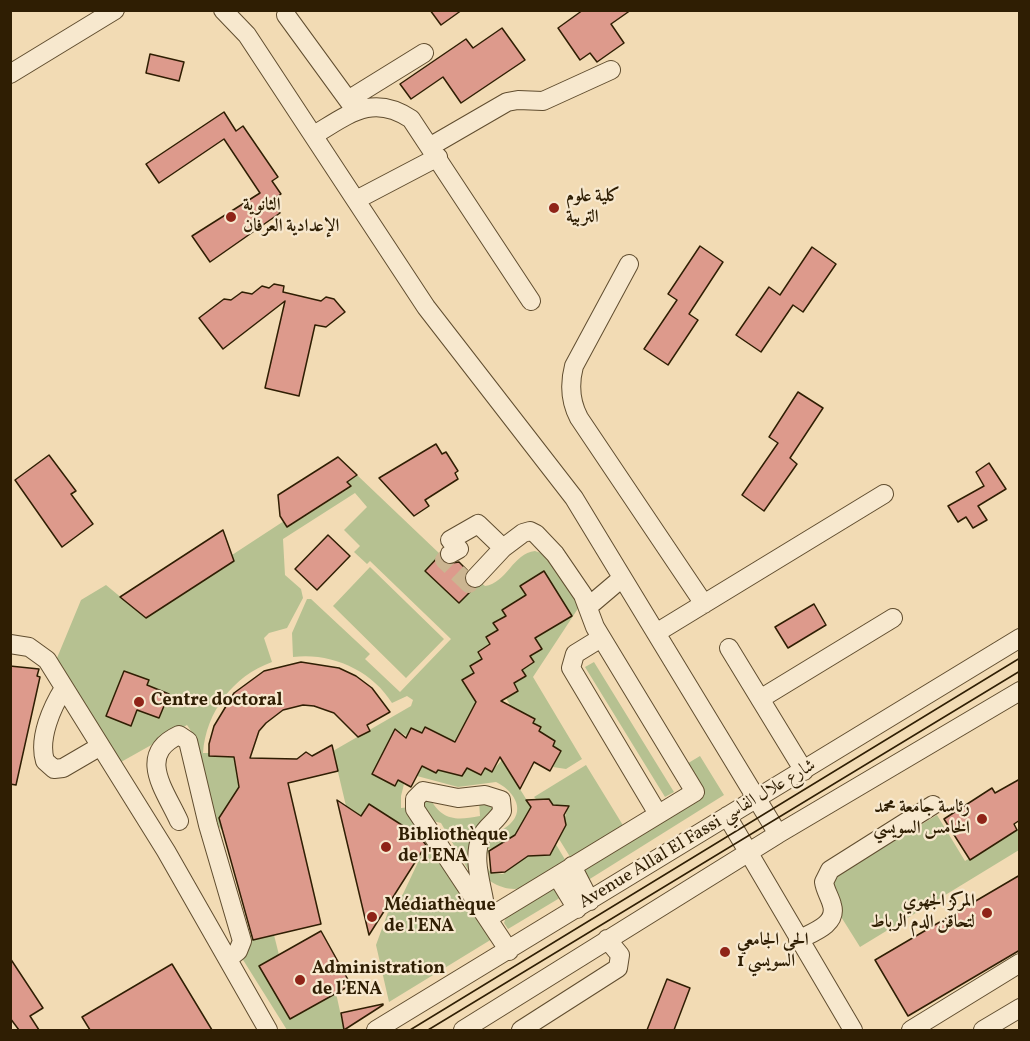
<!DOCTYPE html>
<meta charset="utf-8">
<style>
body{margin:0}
#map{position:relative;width:1030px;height:1041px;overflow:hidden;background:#f2dbb4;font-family:Vollkorn,serif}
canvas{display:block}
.frame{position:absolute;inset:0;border:12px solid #2f1e03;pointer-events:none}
</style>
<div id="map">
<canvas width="1030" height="1041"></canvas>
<div class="frame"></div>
</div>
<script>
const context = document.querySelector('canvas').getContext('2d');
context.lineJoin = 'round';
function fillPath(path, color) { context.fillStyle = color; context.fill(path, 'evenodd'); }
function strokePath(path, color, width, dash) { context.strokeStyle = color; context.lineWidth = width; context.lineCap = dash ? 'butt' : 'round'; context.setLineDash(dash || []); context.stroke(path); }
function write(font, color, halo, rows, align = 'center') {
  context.font = font + ' Vollkorn,Amiri,serif'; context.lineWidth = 4.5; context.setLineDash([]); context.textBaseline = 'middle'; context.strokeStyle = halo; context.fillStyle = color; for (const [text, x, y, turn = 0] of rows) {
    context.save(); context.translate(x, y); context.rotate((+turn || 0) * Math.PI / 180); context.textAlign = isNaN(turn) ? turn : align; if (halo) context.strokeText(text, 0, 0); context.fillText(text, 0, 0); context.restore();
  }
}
fillPath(new Path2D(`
 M357 475 441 555 425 571 459 603 480 582 485 586C507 583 513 553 535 551L547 555 579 600V607L533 677 582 759 566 769 553 767 561 751 553 746 555 741 539 731 541 727 498 712 510 705 506 698 518 691 514 683 526 676 522 670 534 662 530 656 542 649 533 634 526 595 502 610 506 616 494 624 498 630 486 637 490 644 478 652 482 659 470 666 474 673 462 680 476 702 456 740H435L438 733 426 727 422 733 407 736 395 730 372 774 394 786 398 780 404 784 401 796V808L411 807 492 939 389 1002 376 945 388 912 403 894 428 841 369 804 361 816 346 806 333 751 411 706 413 700 407 696 392 703C372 670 330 652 293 657L292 633 307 599H311L370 654 365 659 400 692 451 639 370 561 367 564 354 552 360 546 344 530 367 507 355 493 283 539 285 575 301 589 303 598 287 628 269 633 264 638 272 662C233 676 206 712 203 753H209V756L235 757 239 787 229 802 248 824 222 830 214 822 191 731 187 725 121 762 57 658 81 600 106 585 146 618 234 561 232 555 284 521 288 527 351 487 347 482Z
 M370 567 444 639 406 678 333 606Z
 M594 662 674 792 665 797 585 667Z
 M700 756 724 795 585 882 582 868 700 792 685 765Z
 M502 760 536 815 533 820 527 823 524 820 512 841 510 838 495 848 488 849 489 851 483 861 491 873 503 874 523 859 521 856 546 855 545 852H549L554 841 567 863C540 879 521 901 490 881L482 862 490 837C496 831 504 830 510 824 527 808 511 789 496 782L458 787 417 776 423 764 436 773 438 770 462 776 467 768 481 775 485 768 492 771Z
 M586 765 624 827 572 860 559 839 568 806 553 805 549 799H536L534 797Z
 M429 797C442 820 454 821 480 816L479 802 496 804 474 880 441 823 429 820 421 801Z
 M937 815 965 861 1019 828V850L860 947 828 896 836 876Z
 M555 887 563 896 508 929 504 923 507 914Z
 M274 935 279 955 260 966 290 1019 336 993 344 1030H287L240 955 249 941Z`), '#b6c191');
const building = new Path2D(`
 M430 10H462L441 25Z
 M583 10H631L611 24 624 43 597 62 590 53 580 60 558 28Z
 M502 28 525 60 461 103 443 77 411 99 400 84 466 39 473 48Z
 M150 54 184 62 179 81 146 73Z
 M224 112 236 131 243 126 278 177 272 181 281 194 271 201 280 213 210 262 192 236 260 193 224 139 159 183 146 164Z
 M700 246 723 262 689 314 698 320 668 365 644 349 677 300 668 294Z
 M812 247 836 264 803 312 793 305 761 352 736 335 769 287 780 295Z
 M274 284 284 286 283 292 321 301 326 297 334 299 345 312 326 327 315 325 299 396 265 388 285 301 223 349 199 318 224 299 231 300 242 292 252 294 262 286 269 288Z
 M798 392 823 408 790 458 797 464 764 511 742 495 778 443 769 437Z
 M436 444 442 454 446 452 458 471 455 473 458 479 425 500 429 506 414 516 379 478Z
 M49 455 76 491 71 494 93 524 62 547 15 480Z
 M338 457 357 475 347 482 351 486 287 527 280 516 278 495Z
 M989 463 1006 489 978 506 987 520 973 528 966 517 958 522 948 506 984 486 976 472Z
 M223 530 234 561 146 618 120 597Z
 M328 535 350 556 317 590 295 569Z
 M439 556 445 564 459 562 467 570 464 581 473 589 459 603 425 571Z
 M544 571 572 616 535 638 542 649 530 656 534 662 522 670 526 676 514 683 518 691 501 701 535 719 533 723 541 727 539 731 555 741 553 746 561 751 550 771 534 762 520 789 500 757 492 772 485 768 481 775 467 768 462 776 438 770 436 773 422 766 411 787 398 780 395 786 372 774 395 729 406 738 411 728 422 733 425 727 455 742 476 702 462 680 474 673 470 666 482 659 478 652 490 644 486 637 498 630 493 623 506 616 502 610 526 595 520 586Z
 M814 604 826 625 788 648 775 627Z
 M301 662 339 668 356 676 372 688 390 712 367 725 370 731 358 737 334 713 314 706 303 705 283 710 266 723 259 731 250 758 297 759 306 752 312 756 332 745 338 771 288 783 321 924 253 940 219 818 239 787 234 757 209 756V744L214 726 234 693 264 671Z
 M10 666 39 669 37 676 40 677 16 785 10 784Z
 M124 671 149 680 147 685 169 694 159 718 137 710 131 726 106 716Z
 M1020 779V820L1014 824 1017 830 970 860 944 819 992 788 995 793Z
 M549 799 553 805 569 806 564 815 566 825 550 855 528 856 505 872 491 873 489 851 515 835 531 807 526 800Z
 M337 800 361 816 369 804 419 836 426 845 369 935Z
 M1020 875V950L908 1016 875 960Z
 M321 931 351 985 290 1019 259 966Z
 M10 958 43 1008 30 1016 39 1030H19L10 1018Z
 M172 964 212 1030H90L82 1017Z
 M667 979 690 988 674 1030H647Z
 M383 1004V1005L344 1030 341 1013Z`);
fillPath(building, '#dd9a8c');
strokePath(building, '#2f1e03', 1.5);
strokePath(new Path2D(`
 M450 554 444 560 469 584 475 578`), '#cbb591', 18, [18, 9]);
const minor = new Path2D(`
 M223 10 247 35 426 307 574 498 778 834
 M286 15 356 111
 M10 74 115 10
 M348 100 424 53
 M314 135C348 115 372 93 411 119L531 301
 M431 146 507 102 518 100 543 101 611 70
 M356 200 438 157
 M629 264 574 366C569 385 570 401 579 418L704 604
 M450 554 459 549 450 540 478 524 503 548 475 578
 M589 606 622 578
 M656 633 884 494
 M601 638 575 654 571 668 658 814
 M10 644 29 647 47 660 166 851 268 1030
 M729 648 804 771
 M64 688C52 707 38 738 45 761L54 769 63 768 99 747
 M760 699 893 618
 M727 816 853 1030
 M179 821C165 790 136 755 179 735L188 741 208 825 242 941 238 951 228 959
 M572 866 590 901
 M557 876 577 909
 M486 914C484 888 471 862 481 837 486 826 497 821 502 811L501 800 485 795 458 798 423 791 415 799V809L509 951
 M488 918 695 792 595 627 583 595 555 554 536 534 530 531 523 533 503 548
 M798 940C811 933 838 925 832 905 830 897 825 890 824 882L830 870 933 805
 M376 1030 1020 638
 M463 1030 778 834 1020 691
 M521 1030 618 968 620 955 607 939
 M911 1030 1020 963
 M983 1030 1020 1008`);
strokePath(minor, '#604d2f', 20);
strokePath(minor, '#f7e8ce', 18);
strokePath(new Path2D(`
 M410 1030 1020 658
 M428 1030 1020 671`), '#2f1e03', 1.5);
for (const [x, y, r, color] of [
 [554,208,6,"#8f2418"],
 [231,217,6,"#8f2418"],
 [139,702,6,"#8f2418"],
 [982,819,6,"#8f2418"],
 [386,847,6,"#8f2418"],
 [987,913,6,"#8f2418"],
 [372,917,6,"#8f2418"],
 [725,952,6,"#8f2418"],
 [300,980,6,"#8f2418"]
]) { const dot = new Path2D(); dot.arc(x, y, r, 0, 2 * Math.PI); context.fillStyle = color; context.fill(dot); strokePath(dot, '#f7e8ce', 2); }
write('bold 18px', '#2f1e03', '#f7e8ce', [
 ["كلية علوم",566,198],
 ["التربية",566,219],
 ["الثانوية",243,207],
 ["الإعدادية العرفان",243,228],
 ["Centre doctoral",151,702],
 ["رئاسة جامعة محمد",970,809,"right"],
 ["الخامس السويسي",970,830,"right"],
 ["Bibliothèque",398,837],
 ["de l'ENA",398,858],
 ["المركز الجهوي",975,903,"right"],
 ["لتحاقن الدم الرباط",975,924,"right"],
 ["Médiathèque",384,907],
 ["de l'ENA",384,928],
 ["الحي الجامعي",737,942],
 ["السويسي 1",737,963],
 ["Administration",312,970],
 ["de l'ENA",312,991]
], 'left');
write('18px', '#2f1e03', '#f7e8ce', [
 ["Avenue Allal El Fassi شارع علال الفاسي",698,835,-31]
]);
</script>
